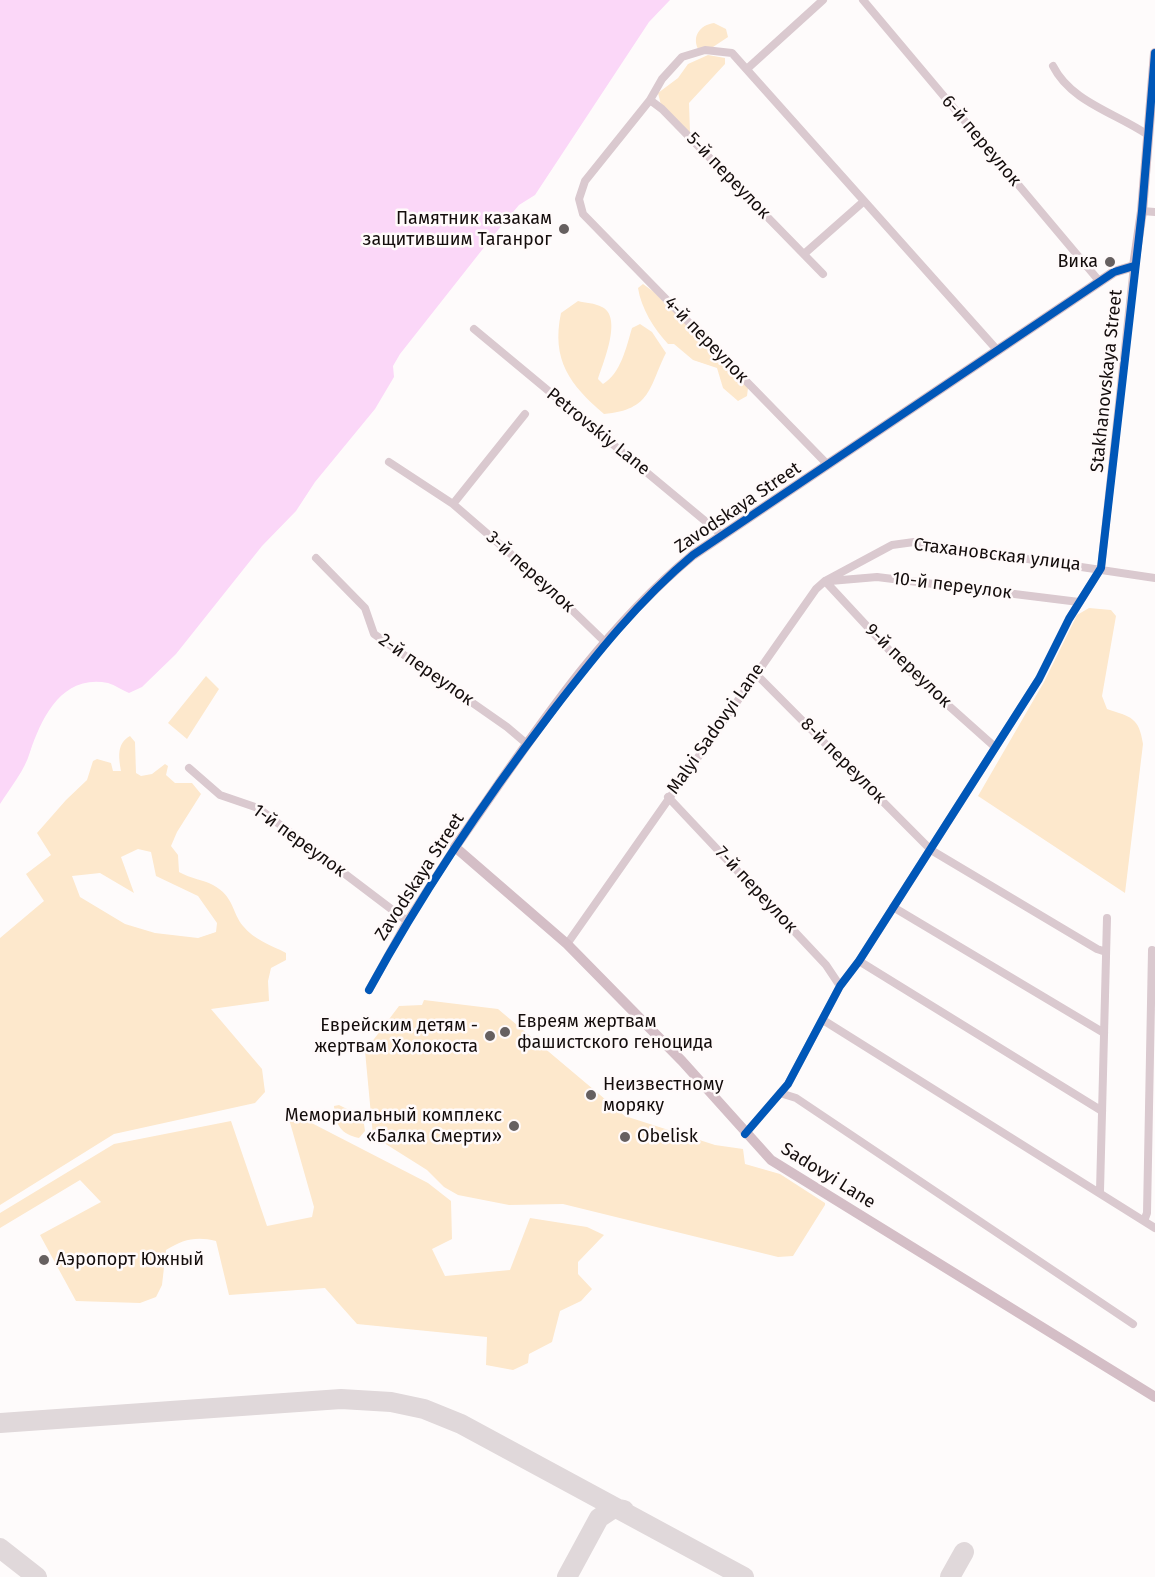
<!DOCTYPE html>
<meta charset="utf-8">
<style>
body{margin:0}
canvas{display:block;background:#fefbfb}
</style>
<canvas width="1155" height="1577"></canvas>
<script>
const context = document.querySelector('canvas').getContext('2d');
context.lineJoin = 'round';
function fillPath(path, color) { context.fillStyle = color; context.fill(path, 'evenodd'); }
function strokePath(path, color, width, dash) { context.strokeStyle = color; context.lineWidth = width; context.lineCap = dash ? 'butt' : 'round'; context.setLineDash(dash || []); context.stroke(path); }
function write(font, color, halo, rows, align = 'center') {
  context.font = font + ' "Fira Sans",sans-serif'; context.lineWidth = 5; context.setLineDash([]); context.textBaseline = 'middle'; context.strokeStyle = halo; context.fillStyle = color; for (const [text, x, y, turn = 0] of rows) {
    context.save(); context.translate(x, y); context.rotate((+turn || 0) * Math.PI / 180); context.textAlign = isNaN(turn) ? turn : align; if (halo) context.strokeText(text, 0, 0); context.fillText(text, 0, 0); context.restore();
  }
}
fillPath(new Path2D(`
 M714 23 726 29 728 37 710 49H698C692 36 700 25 714 23Z
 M708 55 725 58V64L689 103 690 133 662 109 658 93 678 78 688 64Z
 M643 284 654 292 748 388 747 396 738 401 723 388 717 368 693 360 674 344H668C654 329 641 308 638 288Z
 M578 301C585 303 595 303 602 307 623 317 603 363 598 379L603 384C621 373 626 348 632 328L640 324 652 332 666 353C649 386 652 410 604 414 570 385 551 360 561 313Z
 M1089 608 1111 610 1116 616 1102 696 1107 709C1131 717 1139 717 1143 744L1125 893 978 796 1044 682 1077 615Z
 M206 676 219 689 187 739 168 723Z
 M130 736 135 742 136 773 141 776 152 774 165 764 168 766 166 775 175 783H192L201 794 177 832 171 846 178 855 179 872C191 879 204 880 213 885 234 896 232 913 243 926 254 940 271 945 286 953V960L271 968 268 981 269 1001 211 1009 262 1069 265 1092 255 1103 114 1134 0 1205V938L44 901 26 874 51 855 37 833 66 800 87 780 93 761 97 759 111 763 113 771H121C119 758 116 744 130 736ZM138 849 151 852 156 876 198 896 217 923 216 932 198 938 155 933 125 924 80 897 72 876 100 873 134 893 121 857Z
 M424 1000 498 1009 625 1116 715 1145 743 1149 745 1164 780 1174 825 1203V1205L793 1256 778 1257 563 1204 509 1205 458 1195 444 1187 427 1170 373 1136 365 1051 399 1006 422 1005Z
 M339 1105 363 1117 365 1131 359 1138C341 1134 335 1125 334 1106Z
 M298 1116 428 1183 451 1201 452 1239 432 1249 445 1276 510 1270 530 1218 587 1227 604 1235 578 1262V1274L592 1289 581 1301 560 1311 552 1342 529 1354 528 1363 513 1370 486 1365 487 1337 357 1324 325 1288 229 1295 216 1241C197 1236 183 1239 166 1250L162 1285 156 1297 140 1303 76 1301 40 1235 101 1202 80 1180 0 1228V1213L114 1144 231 1121 267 1226 312 1217 314 1207 289 1119Z`), '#fde8cc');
fillPath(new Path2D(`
 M0 0H670L649 22 535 195 519 205 493 236 400 354 393 366 394 377 375 409 315 482 296 511 262 546 176 654 142 687 129 693C122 690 115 685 108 683 62 674 42 717 30 752 25 770 10 788 0 804Z`), '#fbd7f8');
strokePath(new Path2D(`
 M0 1423 341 1399 391 1402 424 1409 461 1424 744 1577
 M0 1548 37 1577
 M567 1577 599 1518 614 1508 624 1510
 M950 1577 964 1552`), '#e0d8da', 20);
strokePath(new Path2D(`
 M863 0 1100 282
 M1053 66C1071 102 1116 113 1148 135
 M748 68 823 0
 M650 100 662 109 823 274
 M1142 211 1155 212
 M804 254 863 202
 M474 329 722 535
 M389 462 453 504 542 581 605 642
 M828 465 583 214 579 199 585 181 650 100 662 79 682 57 705 50 732 53 998 351
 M453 504 525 414
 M316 558 365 608 374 634 507 727 527 744
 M825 581 903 665 995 747
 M830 581 877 577 1079 602
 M755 673 931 850 1097 949 1106 952
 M189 768 220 795 258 808 407 921
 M668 797 826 965 840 986
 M893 907 1104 1033
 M567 944 816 589 825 581 892 545 914 542 1155 578
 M859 961 1102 1111
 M369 990 407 921 455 847
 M823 1020 1155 1228
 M780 1093 796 1098 1133 1324
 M745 1134 788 1084 840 986 859 961 1039 679 1069 619 1101 568 1134 266
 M1100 1191 1107 918
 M1144 1221 1147 1213 1152 950`), '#dac9cf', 8);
strokePath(new Path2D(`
 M1155 53 1142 211 1134 266 1114 272 693 555C596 635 527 745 455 847L567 944 682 1061 771 1160 1155 1397`), '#d4bec6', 10);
strokePath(new Path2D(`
 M369 990C422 893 484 801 551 713 594 657 638 601 693 555L1114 272 1134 266
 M745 1134 788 1084 840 986 859 961 1039 679 1069 619 1101 568 1142 211 1155 53`), '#0057b8', 8);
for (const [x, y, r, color] of [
 [564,229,6,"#666060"],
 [1110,262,6,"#666060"],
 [505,1032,6,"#666060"],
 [490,1036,6,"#666060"],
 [591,1095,6,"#666060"],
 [514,1126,6,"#666060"],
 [625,1137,6,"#666060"],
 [44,1260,6,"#666060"]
]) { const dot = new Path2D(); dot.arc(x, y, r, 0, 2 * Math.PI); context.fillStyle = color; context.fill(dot); strokePath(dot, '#fffafa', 2); }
write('18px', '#140d0c', '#fffafa', [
 ["6-й переулок",981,141,50],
 ["5-й переулок",728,176,46],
 ["4-й переулок",706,340,46],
 ["Stakhanovskaya Street",1107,381,-84],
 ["Petrovskiy Lane",598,432,39],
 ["Zavodskaya Street",738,508,-34],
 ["Стахановская улица",997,555,7],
 ["3-й переулок",530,572,42],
 ["10-й переулок",952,586,7],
 ["9-й переулок",908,666,44],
 ["2-й переулок",426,670,35],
 ["Malyi Sadovyi Lane",716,729,-55],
 ["8-й переулок",843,761,45],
 ["1-й переулок",299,841,36],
 ["Zavodskaya Street",420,877,-57],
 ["7-й переулок",756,890,47],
 ["Sadovyi Lane",828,1176,32]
]);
write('18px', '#140d0c', '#fffafa', [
 ["Памятник казакам",552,219],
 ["защитившим Таганрог",552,240],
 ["Вика",1098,262],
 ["Евреям жертвам",517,1022,"left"],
 ["фашистского геноцида",517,1043,"left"],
 ["Еврейским детям -",478,1026],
 ["жертвам Холокоста",478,1047],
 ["Неизвестному",603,1085,"left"],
 ["моряку",603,1106,"left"],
 ["Мемориальный комплекс",502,1116],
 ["«Балка Смерти»",502,1137],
 ["Obelisk",637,1137,"left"],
 ["Аэропорт Южный",56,1260,"left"]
], 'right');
</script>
